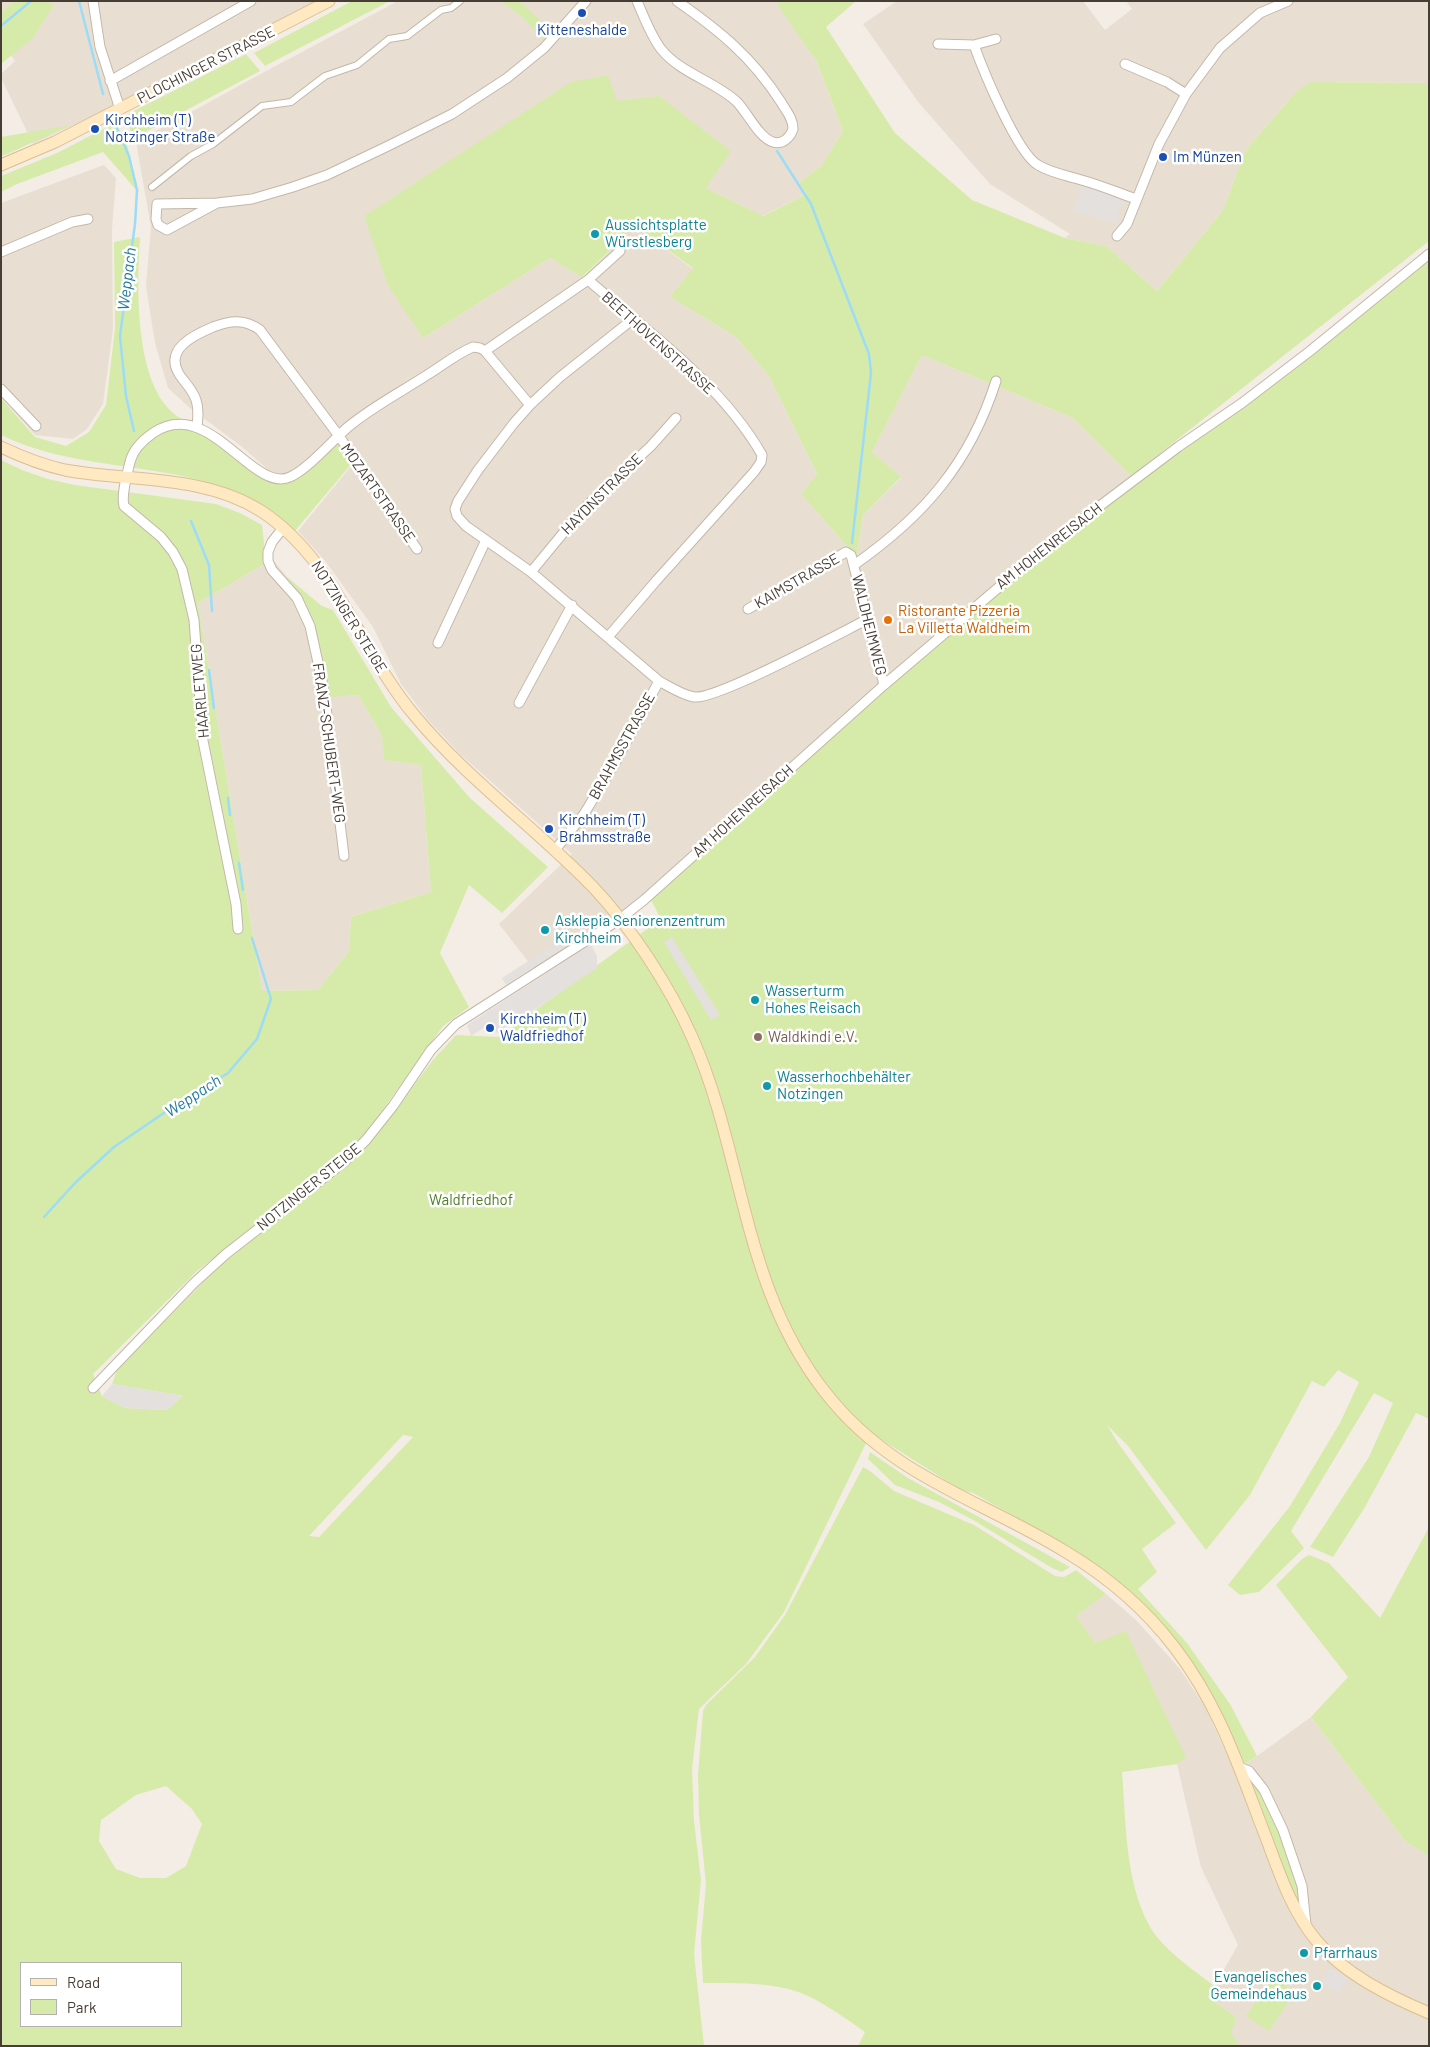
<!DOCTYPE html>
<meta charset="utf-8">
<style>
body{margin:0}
#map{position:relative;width:1430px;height:2047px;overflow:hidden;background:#f4ede5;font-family:Barlow,sans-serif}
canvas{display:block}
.frame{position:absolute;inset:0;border:2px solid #463d34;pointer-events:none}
.legend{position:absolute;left:20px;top:1962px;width:162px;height:65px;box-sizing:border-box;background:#fff;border:1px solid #b5b1ae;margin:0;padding:6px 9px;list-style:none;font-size:15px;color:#463d34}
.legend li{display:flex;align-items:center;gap:10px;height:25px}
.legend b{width:25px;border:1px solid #b5b1ae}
</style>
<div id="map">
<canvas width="1430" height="2047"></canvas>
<div class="frame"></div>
<ul class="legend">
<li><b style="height:6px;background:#ffe9c3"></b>Road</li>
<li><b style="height:14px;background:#d6ebaa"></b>Park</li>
</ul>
</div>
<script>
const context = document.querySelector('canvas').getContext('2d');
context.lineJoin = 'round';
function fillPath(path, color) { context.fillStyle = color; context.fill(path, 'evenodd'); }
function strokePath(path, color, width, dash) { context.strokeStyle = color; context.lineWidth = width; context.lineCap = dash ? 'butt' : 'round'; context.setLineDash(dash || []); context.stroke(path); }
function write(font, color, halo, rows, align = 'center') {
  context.font = font + ' Barlow,sans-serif'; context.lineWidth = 5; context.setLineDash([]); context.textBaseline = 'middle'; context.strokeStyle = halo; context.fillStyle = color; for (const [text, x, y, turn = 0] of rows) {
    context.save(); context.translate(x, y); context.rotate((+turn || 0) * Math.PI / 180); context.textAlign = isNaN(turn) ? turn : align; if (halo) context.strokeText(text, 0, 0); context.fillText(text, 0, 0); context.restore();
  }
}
fillPath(new Path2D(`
 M1 1H315L120 103 33 144 1 78V74L15 61 1 40Z
 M398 1H779V6L817 62 843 131 822 165 799 183 807 194 762 216 706 188 659 96 423 338 550 258 583 277 635 226 693 269 670 297 735 336 769 376 817 474 801 494 845 544 857 555 863 515 901 478 872 452 922 355 1073 418 1131 476 623 914 534 969 499 924 572 854 460 754 428 720 401 684 373 627 326 562 298 531 360 455 344 434 291 480 283 483H275L268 480 265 467 241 446 190 408 168 388 155 343 146 286 151 227 136 142 268 70Z
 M897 1H1083L1105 30 1132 9 1126 1H1429V83L1314 82 1295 93 1250 145 1243 156 1223 210 1157 291 1106 246 1065 238 1070 234 990 184 919 103 863 24Z
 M104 165 116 178 112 229 113 329 103 404 87 429 73 439 35 435 1 397V203Z
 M275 562 298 591 313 622 324 660 331 696 358 695 382 736 385 760 421 765 431 892 351 917 349 951 318 990 262 991 198 603 266 563Z
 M1106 1594 1136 1620 1180 1669 1205 1707 1235 1772 1311 1717 1406 1842 1429 1856V2046H1239L1230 2032 1237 2018 1208 1997 1238 1945 1201 1867 1177 1764 1185 1758 1114 1636 1095 1644 1076 1616Z`), '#e8dfd2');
fillPath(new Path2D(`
 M15 1H46L54 5 33 38 1 64V12Z
 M352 1H390L265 66 254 53Z
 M501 1H519L552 31 543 41 527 21Z
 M779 1H856L826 27 895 133 972 200 1065 238 1106 246 1157 291 1223 210 1243 156 1250 145 1295 93 1305 85 1314 82 1429 83V241L1131 476 1073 418 922 355 872 452 901 477 863 515 857 555 845 544 801 494 817 474 769 376 735 336 670 297 693 268 635 226 582 277 550 258 423 338 388 286 364 216 571 82 608 75 617 101 659 96 731 151 706 188 763 216 807 194 799 183 822 165 843 131 817 62 778 6Z
 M246 54 260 71 134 138 124 116Z
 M113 124 125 137 139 193 103 152 17 184 1 192V176L57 153Z
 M71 125 5 155 1 156V137Z
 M140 237C137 285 134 377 172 412 183 422 199 428 211 436 233 452 251 471 275 484L292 480 344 436 359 455 294 532C271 515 248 495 220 486 147 462 71 469 1 435V398L35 437 66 446 89 432 106 405 115 328 114 242Z
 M1429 258V1419L1416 1413 1365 1507 1333 1557 1310 1547 1369 1457 1393 1403 1374 1393 1291 1531 1304 1548 1259 1592 1240 1595 1228 1585 1290 1506 1340 1423 1359 1382 1338 1370 1324 1387 1312 1381 1250 1495 1206 1550 1128 1446 1107 1425 1118 1443 1176 1523 1142 1549 1157 1572 1138 1589 1187 1643 1230 1704 1257 1756 1245 1764 1220 1709 1206 1684 1180 1647 1109 1575 1043 1532 973 1493 961 1490 871 1433 784 1612 746 1664 699 1709 692 1769 694 1821 701 1880 694 1954 704 2046H1V460L22 470 48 479 75 485 216 504 240 513 262 525 266 563 198 603 262 991 318 990 349 951 351 917 431 892 421 765 384 760 382 736 358 695 331 697C323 653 314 611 286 576L322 606 333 610 391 707 470 798 548 867 502 913 469 885 440 953 469 1007 443 1026 356 1147 197 1271 93 1374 102 1396 125 1408 167 1410 183 1396 112 1384 117 1370 216 1269 365 1149 433 1060 456 1035 498 1037 661 919 651 900 992 591 1279 379ZM403 1435 413 1437 319 1537 309 1536ZM166 1786 192 1809 202 1824 186 1866 166 1878H140L116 1869 99 1841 101 1820 136 1795ZM21 1963H181V2026H21Z
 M870 1452 908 1478 1070 1567 1062 1572 1052 1568 973 1520 939 1502 895 1485 868 1459Z
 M863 1467 870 1471 894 1491 974 1525 1055 1576 1064 1577 1076 1570 1106 1594 1076 1616 1095 1643 1126 1631 1186 1758 1177 1764 1122 1772C1126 1820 1125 1879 1148 1923 1161 1949 1192 1968 1214 1986L1208 1997 1237 2018 1231 2032 1239 2046H858L865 2032C847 2019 816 1997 795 1991 767 1982 732 1983 703 1983L701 1941 706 1884 699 1815 698 1775 703 1711 706 1705 755 1657 785 1615Z
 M1429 1527V1856L1406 1842 1311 1717 1348 1677 1276 1585 1302 1559 1309 1555 1329 1563 1380 1618Z
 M1251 1779C1276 1808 1297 1870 1302 1908L1287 1877Z
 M1273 1977 1295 1992 1269 2031 1246 2016Z`), '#d6ebaa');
fillPath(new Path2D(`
 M1081 186 1123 198 1116 223 1074 211Z
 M567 936 571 943 506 985 502 978Z
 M672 937 720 1015 711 1020 664 942Z
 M591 944 597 956V968L498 1034 490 1024 471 1036 467 1025Z
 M112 1384 183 1396 167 1410 125 1408 102 1396Z
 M1330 1967 1348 1979 1339 1993 1321 1981Z`), '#e4e0dd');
strokePath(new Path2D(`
 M79 1 103 94
 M1 26 31 1
 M117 128 129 156 137 190 135 224 120 336 126 396 134 431
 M777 151 811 204 869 354 871 373 852 543
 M191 521 209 565 212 611
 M209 670 214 708
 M228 798 230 815
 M239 863 243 890
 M44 1217 75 1183 114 1147 180 1102 228 1073 257 1039 271 999 252 938`), '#9cdcf6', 2.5);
const pedestrian = new Path2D(`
 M152 187 191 156 213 144 262 106 291 102 325 76 357 65 389 39 407 36 441 10 451 8 460 1`);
const minor = new Path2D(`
 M93 1 100 47 120 109
 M637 1C644 17 651 36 661 49 681 74 715 81 737 102 747 112 759 138 773 142 782 145 790 138 793 129 793 118 786 111 781 102 752 57 720 31 677 1
 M938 44 974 45 996 39
 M974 45C983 70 1017 153 1038 165 1053 174 1070 176 1085 181 1102 186 1119 193 1136 199
 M1125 64 1167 82 1186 94
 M110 81 251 1
 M217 203 167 230 158 225 156 219 157 204 217 203 252 199 293 187 327 175 388 146 452 114 507 78 544 48 586 1
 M1117 236 1127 224 1159 144 1186 94 1220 48 1260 13 1288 1
 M1 252 72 222 88 219
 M588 280 620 251
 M633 319 560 377 530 405 514 423 478 470 458 501 455 509 457 516 466 526 531 572 659 681
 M485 351 588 280C648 331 723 386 762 455L761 462 754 472 656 581 608 637
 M1 389 36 426
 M197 427C198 417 199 409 196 400 193 390 185 383 179 374 164 349 194 335 213 327 231 320 245 319 260 330L339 436 417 549
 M283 528 272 542 268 552V561L272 570 297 598 310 626 324 690 344 856
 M854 565C924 516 970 463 996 381
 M531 572 583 509 651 446 676 418
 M748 609 846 552 851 555 884 685
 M438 643 486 540
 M519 703 572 605
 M555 850 584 814 615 763 659 681C670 687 682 695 694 697 717 700 840 633 868 619
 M238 929 236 904 203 741 194 620 182 569 173 552 161 537 124 506C121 495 127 474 130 462 133 449 143 440 153 433 209 395 252 494 290 477 309 468 332 441 348 427 372 407 401 392 427 375 442 366 456 354 473 347L480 348 485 351 530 405
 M93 1388 194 1283 226 1254 344 1162 366 1140 393 1106 431 1050 456 1024 620 919 644 900 884 685 1052 542 1178 447 1242 403 1310 351 1429 254
 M1239 1767 1249 1771 1264 1790 1283 1830 1302 1886 1306 1925`);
const secondary = new Path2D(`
 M1 165 55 142 329 1
 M1 447C22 457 42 465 65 470 129 482 203 474 261 511 336 560 359 650 415 716 468 780 536 828 593 887 631 927 670 987 692 1037 745 1156 741 1285 825 1392 891 1477 980 1499 1066 1552 1108 1577 1146 1610 1175 1648 1221 1708 1240 1771 1267 1840 1280 1875 1292 1911 1316 1940 1344 1974 1389 1996 1429 2013`);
strokePath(pedestrian, '#c3b7a9', 8);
strokePath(minor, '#c3b7a9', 11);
strokePath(secondary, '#dbbf93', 13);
strokePath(pedestrian, '#fff', 6);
strokePath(minor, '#fff', 9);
strokePath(secondary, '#ffe9c3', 11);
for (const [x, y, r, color] of [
 [582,13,5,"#1a4fb4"],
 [95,129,5,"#1a4fb4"],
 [1163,157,5,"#1a4fb4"],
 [595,234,5,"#0f9aa8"],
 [888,620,5,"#e8710a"],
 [549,829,5,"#1a4fb4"],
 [545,930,5,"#0f9aa8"],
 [755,1000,5,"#0f9aa8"],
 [490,1028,5,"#1a4fb4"],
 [758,1037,5,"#8d6e63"],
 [767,1086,5,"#0f9aa8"],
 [1304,1953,5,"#0f9aa8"],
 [1317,1986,5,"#0f9aa8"]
]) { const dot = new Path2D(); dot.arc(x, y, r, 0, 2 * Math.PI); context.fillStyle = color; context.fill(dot); strokePath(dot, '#fff', 2); }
write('15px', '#164399', '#fff', [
 ["Kitteneshalde",582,30,"center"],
 ["Kirchheim (T)",105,120],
 ["Notzinger Straße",105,137],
 ["Im Münzen",1173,157],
 ["Kirchheim (T)",559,820],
 ["Brahmsstraße",559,837],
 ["Kirchheim (T)",500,1019],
 ["Waldfriedhof",500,1036]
], 'left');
write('15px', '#463d34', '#fff', [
 ["PLOCHINGER STRASSE",206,65,-27],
 ["BEETHOVENSTRASSE",658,343,42],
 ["MOZARTSTRASSE",378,493,55],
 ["HAYDNSTRASSE",602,494,-45],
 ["AM HOHENREISACH",1049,546,-38],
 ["KAIMSTRASSE",797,581,-30],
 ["NOTZINGER STEIGE",349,617,58],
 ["WALDHEIMWEG",869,625,76],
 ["HAARLETWEG",200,691,-95],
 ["FRANZ-SCHUBERT-WEG",329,743,82],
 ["BRAHMSSTRASSE",622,746,-61],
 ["AM HOHENREISACH",743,811,-42],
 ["NOTZINGER STEIGE",309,1187,-39]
]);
write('15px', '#0d838f', '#fff', [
 ["Aussichtsplatte",605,225],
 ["Würstlesberg",605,242],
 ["Asklepia Seniorenzentrum",555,921],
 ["Kirchheim",555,938],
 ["Wasserturm",765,991],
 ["Hohes Reisach",765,1008],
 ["Wasserhochbehälter",777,1077],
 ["Notzingen",777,1094],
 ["Pfarrhaus",1314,1953],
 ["Evangelisches",1307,1977,"right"],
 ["Gemeindehaus",1307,1994,"right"]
], 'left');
write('15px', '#c56008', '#fff', [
 ["Ristorante Pizzeria",898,611],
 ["La Villetta Waldheim",898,628]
], 'left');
write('15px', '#785e54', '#fff', [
 ["Waldkindi e.V.",768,1037]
], 'left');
write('15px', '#507d23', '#fff', [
 ["Waldfriedhof",471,1200]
]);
write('italic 16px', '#227ba1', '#fff', [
 ["Weppach",127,279,-83],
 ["Weppach",193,1096,-33]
]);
</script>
